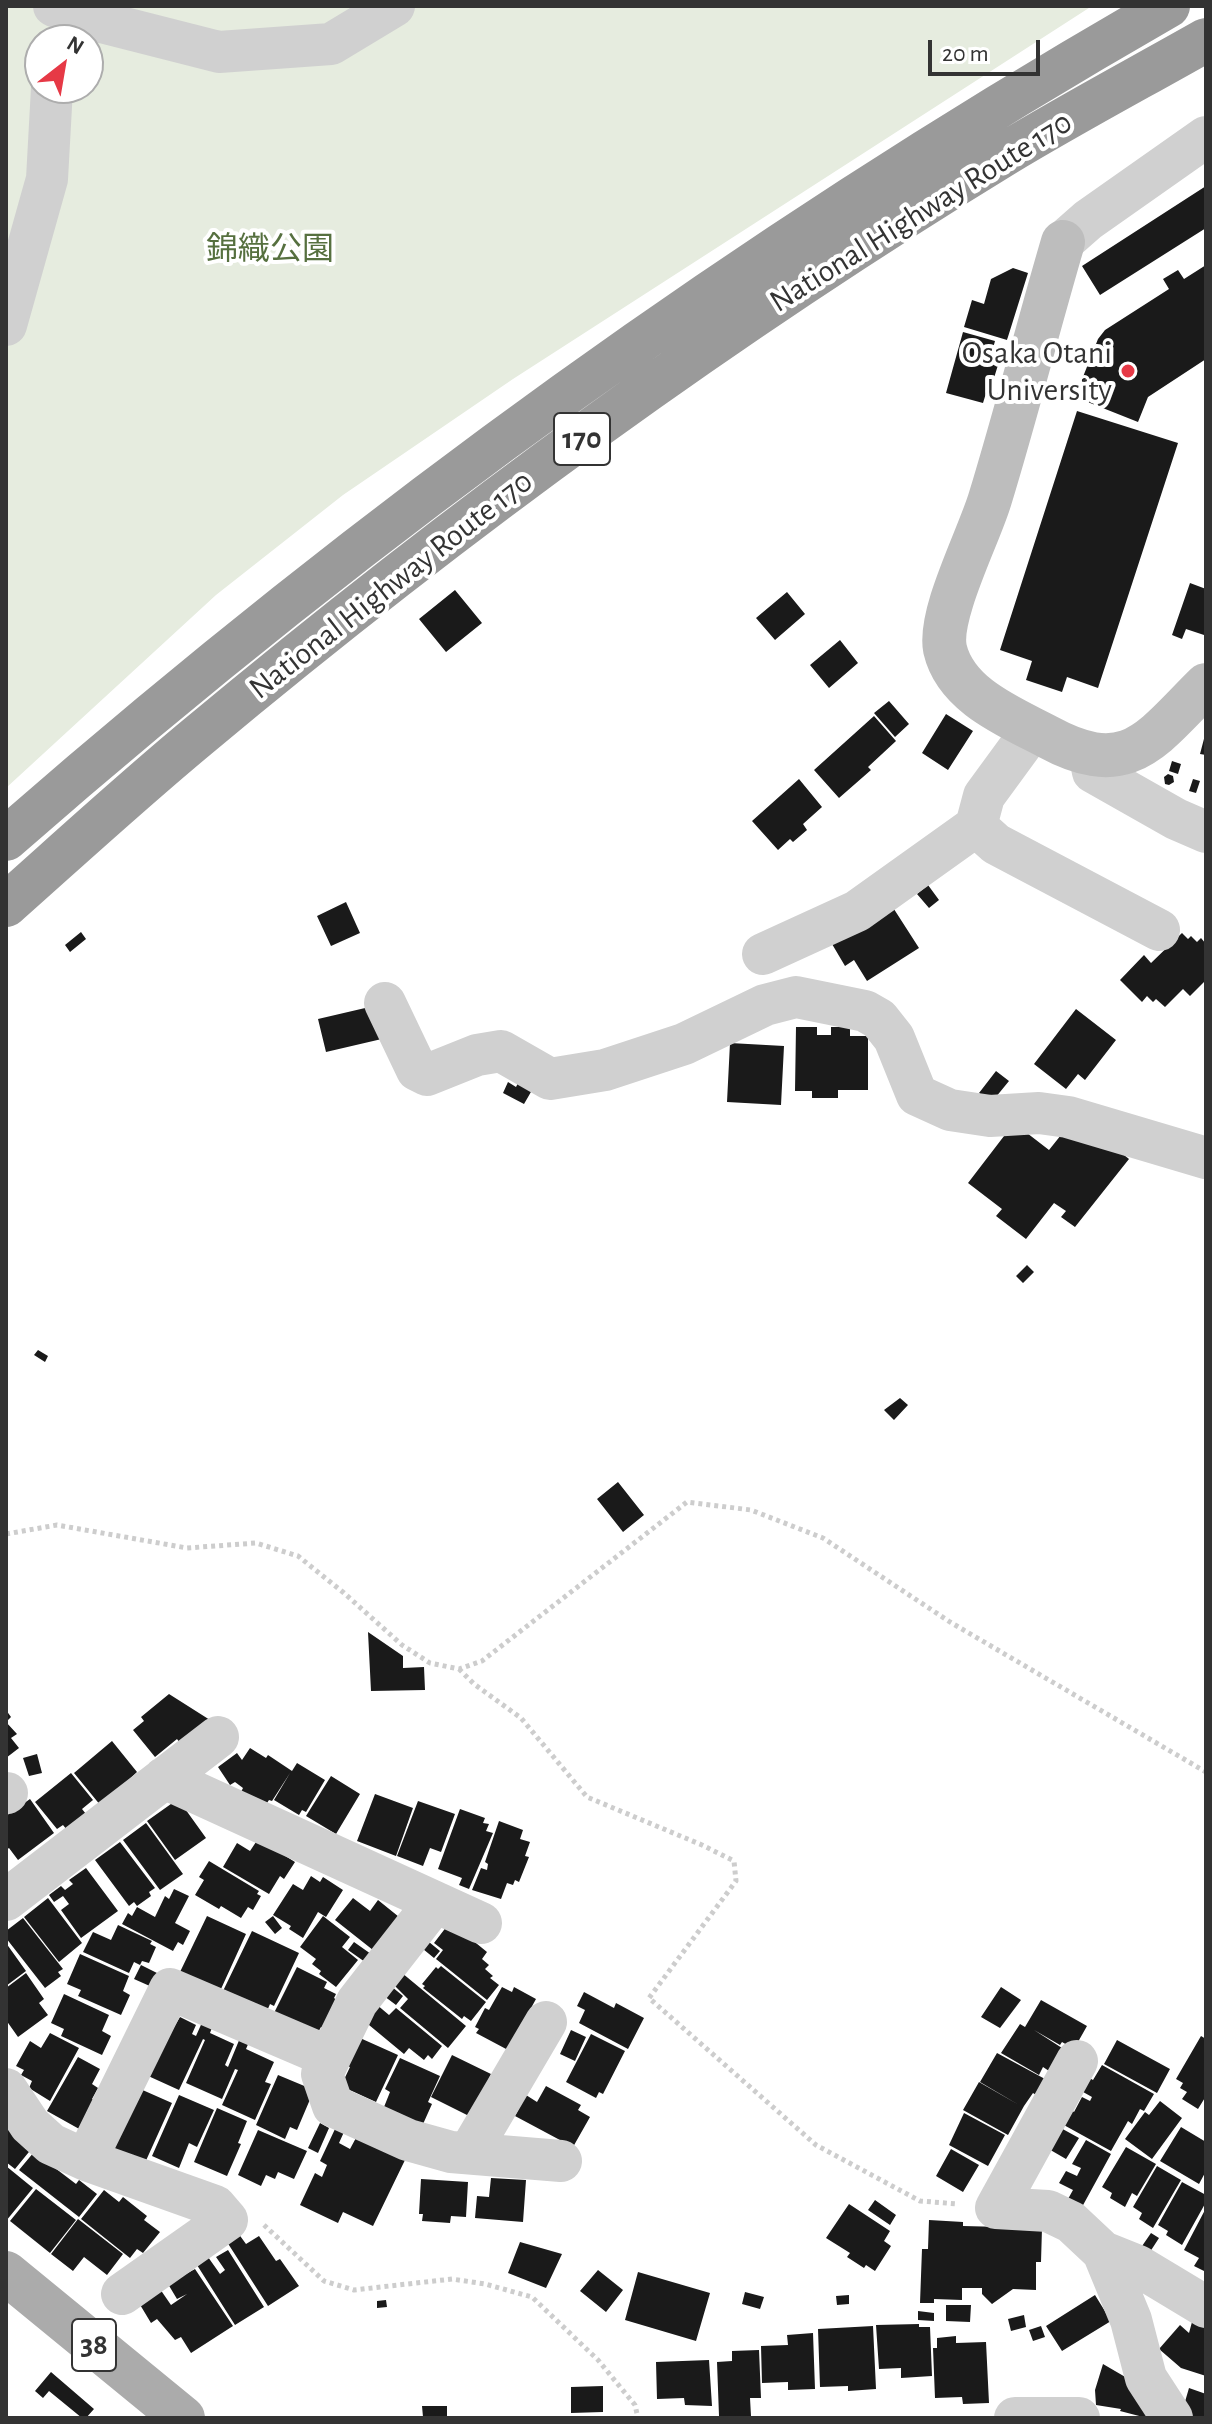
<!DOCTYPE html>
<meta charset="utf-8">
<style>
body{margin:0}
#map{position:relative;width:1212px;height:2424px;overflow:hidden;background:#fff;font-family:"Alegreya Sans",sans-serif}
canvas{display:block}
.frame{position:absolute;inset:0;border:8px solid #333;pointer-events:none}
.north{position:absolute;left:24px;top:24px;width:80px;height:80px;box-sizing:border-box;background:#fff;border:2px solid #adadad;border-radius:50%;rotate:31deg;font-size:22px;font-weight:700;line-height:32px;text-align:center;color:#333}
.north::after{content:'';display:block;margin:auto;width:28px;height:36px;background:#e63946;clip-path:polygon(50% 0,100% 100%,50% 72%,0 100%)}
.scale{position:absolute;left:928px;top:40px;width:112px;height:36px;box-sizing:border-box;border:4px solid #333;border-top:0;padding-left:10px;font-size:24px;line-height:28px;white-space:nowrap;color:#333;-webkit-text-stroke:6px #fff;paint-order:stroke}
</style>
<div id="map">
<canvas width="1212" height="2424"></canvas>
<div class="frame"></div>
<div class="north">N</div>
<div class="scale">20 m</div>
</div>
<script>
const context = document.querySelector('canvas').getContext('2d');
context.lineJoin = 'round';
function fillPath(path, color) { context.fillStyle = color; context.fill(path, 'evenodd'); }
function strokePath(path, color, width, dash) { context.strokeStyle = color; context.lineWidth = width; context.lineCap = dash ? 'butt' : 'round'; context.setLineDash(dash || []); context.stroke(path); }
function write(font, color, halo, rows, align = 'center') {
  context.font = font + ' "Alegreya Sans","Noto Sans JP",sans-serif'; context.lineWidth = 8; context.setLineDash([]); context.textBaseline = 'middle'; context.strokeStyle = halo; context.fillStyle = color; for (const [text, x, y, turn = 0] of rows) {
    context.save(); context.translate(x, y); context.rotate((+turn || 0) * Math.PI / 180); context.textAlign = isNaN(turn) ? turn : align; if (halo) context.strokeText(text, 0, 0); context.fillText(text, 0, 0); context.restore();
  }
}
fillPath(new Path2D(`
 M6 6H1092L513 379 343 495 216 595 6 788ZM40 40H88V88H40Z`), '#e6ecdf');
fillPath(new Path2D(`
 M1206 186V228L1100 295 1082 266Z
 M1206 265V359L1148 397 1138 422 1075 397 1098 339 1105 330 1169 289 1163 279 1178 270 1184 279Z
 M1013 268 1028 273 1007 340 964 327 972 300 984 304 991 279Z
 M963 332 995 341 992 352 996 353 993 364 998 365 990 391 987 390 983 403 946 393Z
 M1077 411 1178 443 1098 688 1067 677 1062 692 1026 680 1032 661 1000 650Z
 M1190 583 1206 589V630L1204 635 1186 629 1182 639 1172 635Z
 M455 590 482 623 446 652 419 619Z
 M787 592 805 614 775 640 756 618Z
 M840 640 858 663 829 688 810 665Z
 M889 701 909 724 895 737 874 713Z
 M946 714 973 731 948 770 922 753Z
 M874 716 896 741 868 767 871 770 839 798 814 770Z
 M1205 735H1206V755L1200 754Z
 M1172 761 1181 764 1178 774 1169 771Z
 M1168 774 1173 776 1174 782 1169 785 1165 784 1164 777Z
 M799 779 822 807 803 824 807 830 793 842 790 839 778 850 752 821Z
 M1193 779 1200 781 1196 793 1189 791Z
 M928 885 939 900 929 908 917 894Z
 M346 902 360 933 331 946 317 916Z
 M892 906 919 948 867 981 854 960 845 966 832 944Z
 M81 932 86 939 70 952 65 945Z
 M1182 933 1188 939 1191 936 1197 942 1201 938 1206 944V980L1190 996 1183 989 1165 1007 1156 999 1153 1002 1147 996 1142 1002 1120 980 1144 955 1151 963Z
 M378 1005 386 1038 326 1052 318 1019Z
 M1076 1009 1116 1040 1085 1080 1078 1074 1066 1089 1034 1064Z
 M796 1027H817V1035H831V1027H850V1036H868V1090H838V1098H812V1091H795Z
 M730 1043 784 1046 781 1105 727 1102Z
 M996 1071 1009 1081 991 1103 979 1093Z
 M521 1077 535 1085 524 1104 503 1093 508 1082 516 1087Z
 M1014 1123 1049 1150 1069 1125 1104 1139 1129 1159 1075 1227 1061 1217 1066 1211 1054 1203 1026 1239 996 1216 1002 1209 968 1183Z
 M1027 1265 1034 1272 1023 1283 1016 1276Z
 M38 1350 48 1356 45 1362 34 1355Z
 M900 1398 908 1405 894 1420 884 1410Z
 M618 1482 644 1515 623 1532 597 1499Z
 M368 1632 403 1656V1668L424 1667 425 1690 371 1691Z
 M169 1694 210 1720 180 1743 177 1739 155 1757 133 1730 144 1721 141 1717Z
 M6 1710 11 1717 6 1722 17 1734 11 1738 19 1748 6 1758Z
 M112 1741 137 1772 101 1806 74 1773Z
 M250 1748 266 1758 268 1755 292 1771 297 1763 325 1780 306 1812 302 1810 299 1815 274 1800 290 1773 272 1801 269 1800 265 1806 241 1792 243 1788 235 1782 230 1785 218 1767 237 1753 242 1760Z
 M37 1754 42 1773 29 1776 23 1758Z
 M71 1773 93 1800 82 1809 86 1814 67 1830 63 1825 57 1829 35 1802Z
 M331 1776 360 1794 336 1834 306 1816Z
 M375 1794 413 1808 396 1856 357 1841Z
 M30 1799 54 1833 18 1860 9 1848 6 1850V1816Z
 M178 1799 206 1838 175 1860 147 1821Z
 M418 1801 455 1814 441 1852 430 1848 423 1866 397 1856Z
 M460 1809 485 1818 483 1823 489 1824 486 1831 493 1833 469 1889 459 1885 462 1878 438 1869Z
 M499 1821 523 1830 520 1839 530 1842 525 1856 529 1857 519 1882 515 1880 513 1885 507 1883 501 1899 472 1890 481 1868 487 1870 488 1864 485 1862Z
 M146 1823 183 1874 160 1890 123 1840Z
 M258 1839 295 1862 284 1879 280 1876 269 1894 223 1867 237 1843 250 1851Z
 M120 1842 155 1888 149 1892 151 1896 137 1906 134 1902 129 1906 95 1860Z
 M209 1861 259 1891 257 1894 261 1896 253 1910 248 1907 241 1918 221 1906 219 1909 195 1895 204 1880 199 1877Z
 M86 1868 118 1911 81 1938 61 1910 69 1904 63 1896 54 1902 49 1895 61 1886 65 1890 73 1884 69 1880Z
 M311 1876 320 1882 323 1877 343 1890 326 1917 318 1912 303 1938 289 1929 291 1926 273 1915 293 1884 303 1890Z
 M174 1889 189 1896 175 1923 190 1931 183 1945 178 1942 173 1951 122 1924 128 1913 132 1916 137 1907 155 1917 165 1896 169 1899Z
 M48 1898 82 1943 59 1962 24 1917Z
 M353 1898 370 1911 378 1900 404 1921 378 1954 335 1920Z
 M207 1916 246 1934 221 1989 180 1972Z
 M273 1916 282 1928 275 1934 265 1922Z
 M323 1916 350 1937 342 1947 358 1960 336 1987 319 1974 321 1971 312 1964 316 1959 300 1947Z
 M23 1918 63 1969 58 1972 61 1976 45 1988 6 1938V1931Z
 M118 1925 152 1941 150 1944 156 1947 149 1963 142 1961 140 1965 134 1962 129 1973 83 1952 93 1932 111 1940Z
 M447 1926 460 1930 487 1952 482 1959 489 1965 485 1969 493 1976 490 1978 499 1985 487 2000 436 1959 443 1950 434 1943Z
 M252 1931 299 1953 274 2006 270 2004 267 2011 223 1991Z
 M354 1942 371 1954 365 1962 348 1950Z
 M429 1942 440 1951 434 1958 423 1949Z
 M6 1943 26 1971 6 1986Z
 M80 1954 129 1976 123 1991 130 1995 121 2015 78 1996 81 1990 67 1984Z
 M141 1965 159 1974 152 1987 134 1979Z
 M441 1966 486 2002 471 2021 464 2016 462 2019 423 1988 425 1986 422 1984 436 1967 438 1969Z
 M297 1967 327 1982 324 1988 336 1994 334 1998 338 2001 325 2029 321 2027 316 2036 273 2015Z
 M26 1973 44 1999 39 2003 48 2015 18 2037 6 2020V1988Z
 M402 1973 466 2026 448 2048 400 2008 408 1999 393 1984Z
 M391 1986 403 1996 396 2005 384 1996Z
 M502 1987 512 1992 514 1987 536 1999 508 2050 476 2033 479 2029 475 2027 485 2008 489 2010Z
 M1001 1987 1021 2000 1000 2028 981 2017Z
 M584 1992 614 2008 616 2003 644 2018 628 2049 579 2023 585 2010 577 2006Z
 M64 1994 109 2015 102 2031 111 2036 102 2055 61 2036 64 2029 51 2023Z
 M1041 2000 1087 2026 1074 2049 1062 2042 1060 2045 1034 2030 1062 2048 1049 2071 1043 2067 1039 2075 1001 2053 1020 2024 1025 2027Z
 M376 2004 389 2015 396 2008 442 2046 432 2059 428 2055 424 2060 409 2048 404 2054 363 2020Z
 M180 2017 196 2025 192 2034 196 2036 204 2018 214 2022 210 2033 234 2044 225 2065 228 2067 240 2038 249 2042 246 2049 274 2062 265 2082 271 2084 255 2120 222 2105 238 2070 235 2069 222 2099 186 2083 205 2040 203 2039 179 2090 146 2075Z
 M571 2030 586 2037 575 2061 560 2054Z
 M50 2033 79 2048 50 2101 29 2088 32 2081 21 2075 24 2070 16 2066 30 2041 41 2048Z
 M591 2034 625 2051 603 2094 599 2092 596 2098 566 2082Z
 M1201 2036 1206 2039V2096L1198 2109 1182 2099 1187 2092 1180 2088 1183 2083 1176 2079Z
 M360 2038 398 2055 376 2102 341 2086 350 2067 342 2064Z
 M1117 2040 1170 2069 1157 2093 1104 2064Z
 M997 2053 1045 2079 1036 2095 1033 2093 1024 2106 1008 2135 963 2110 979 2082 1019 2105 980 2082Z
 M452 2055 491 2074 471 2117 431 2097Z
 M78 2057 100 2069 92 2084 98 2088 92 2099 97 2102 81 2130 47 2111Z
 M400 2058 440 2076 428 2102 432 2104 419 2133 384 2107 390 2092 385 2089Z
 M1102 2065 1154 2094 1144 2111 1140 2109 1132 2124 1128 2121 1111 2151 1062 2124 1070 2109 1074 2112 1082 2097 1090 2101 1092 2097 1076 2088 1084 2075 1093 2080Z
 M278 2075 314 2090 297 2130 290 2127 285 2139 256 2125Z
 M546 2086 581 2105 578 2110 590 2117 573 2147 515 2116 526 2095 537 2102Z
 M138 2088 172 2103 144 2165 113 2151Z
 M179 2095 214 2110 197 2147 189 2143 179 2168 152 2156Z
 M1160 2101 1182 2118 1152 2159 1125 2139 1145 2112 1149 2115Z
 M217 2108 247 2121 238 2143 241 2144 227 2176 194 2162Z
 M964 2113 1005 2135 988 2166 949 2145Z
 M6 2123 33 2147 15 2169 6 2162Z
 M320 2123 329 2128 318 2153 308 2148Z
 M1059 2127 1079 2138 1066 2159 1047 2148Z
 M1181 2127 1206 2142V2171L1199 2184 1160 2161Z
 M335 2129 344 2132 339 2143 350 2149 357 2136 405 2160 373 2226 343 2212 338 2223 300 2205 315 2173 322 2177 327 2165 320 2161Z
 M258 2130 307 2151 294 2179 278 2172 275 2179 266 2175 261 2186 238 2175Z
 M1086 2140 1111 2154 1082 2207 1068 2199 1073 2190 1059 2183 1066 2171 1077 2176 1081 2168 1072 2164Z
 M1126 2147 1156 2164 1137 2196 1132 2193 1125 2207 1110 2198 1112 2193 1102 2187Z
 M951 2149 979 2165 963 2192 936 2176Z
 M34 2152 76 2184 79 2180 97 2194 79 2217 19 2170Z
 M6 2166 33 2188 6 2221Z
 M1157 2166 1181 2180 1153 2228 1139 2219 1142 2213 1133 2207Z
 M491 2178 526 2180 523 2222 475 2218 477 2196 489 2197Z
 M421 2179 468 2182 466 2217 451 2216 450 2223 422 2221 423 2214H419Z
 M1182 2182 1206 2195V2202L1182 2245 1166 2235 1168 2231 1158 2225Z
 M36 2189 76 2220 50 2253 10 2221Z
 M104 2190 119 2202 123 2197 147 2216 144 2220 160 2232 143 2253 137 2249 130 2258 81 2219Z
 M875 2200 896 2215 890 2225 868 2210Z
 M849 2204 890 2231 884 2241 891 2246 875 2271 866 2265 864 2268 847 2257 850 2253 826 2238Z
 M1206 2208V2272L1194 2266 1199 2258 1184 2250Z
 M78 2219 123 2254 107 2275 84 2257 73 2271 51 2254Z
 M929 2220 963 2222V2226L1042 2228 1041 2262H1036V2290L1013 2289 992 2304 982 2294V2288H962V2300L934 2299V2303H920L922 2249H928Z
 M238 2233 246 2244 259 2236 276 2261 280 2259 299 2286 268 2306 227 2242Z
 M1151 2233 1159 2238 1148 2255 1140 2249Z
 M520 2242 562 2254 546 2288 508 2273Z
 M228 2250 264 2307 235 2325 197 2265 208 2257 220 2274 225 2270 216 2257Z
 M195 2269 233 2326 191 2353 181 2337 175 2340 157 2319 151 2323 139 2303 160 2289 171 2305 187 2294 177 2299 168 2284Z
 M598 2270 623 2290 606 2312 580 2291Z
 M638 2272 710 2293 696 2341 625 2320Z
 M745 2292 764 2297 760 2309 742 2304Z
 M849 2295V2304L837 2305 836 2296Z
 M1095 2295 1111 2321 1062 2351 1046 2326Z
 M386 2300 387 2307 377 2308V2301Z
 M946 2305H971L970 2322 946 2321Z
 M918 2311 934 2313V2321L918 2320Z
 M1024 2315 1026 2327 1011 2331 1008 2319Z
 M1192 2322 1206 2327V2376L1181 2368 1159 2349 1180 2325 1189 2333Z
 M919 2324V2327H930L932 2376 901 2378V2368L879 2369 876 2325Z
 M873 2326 876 2389 848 2391V2386L820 2387 818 2329Z
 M1041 2326 1045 2337 1033 2341 1029 2330Z
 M813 2333 815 2389 788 2390V2382L762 2383 761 2346 788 2345 787 2335Z
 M956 2336V2343L986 2342 989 2403 963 2404 962 2397 935 2398 933 2348H937V2338Z
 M759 2350 761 2398H750L751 2416H719L717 2362 732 2361V2351Z
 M709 2360 712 2406 685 2405 684 2398 657 2399 656 2362Z
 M1103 2364 1139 2385 1150 2407 1147 2418 1120 2411 1121 2409 1096 2405 1095 2390Z
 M51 2372 94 2409 86 2418H82L49 2391 43 2398 35 2391Z
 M603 2386V2412L571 2413V2387Z
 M1189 2388 1206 2394V2418H1195L1182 2412Z
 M422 2406H447V2417H423Z`), '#1a1a1a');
strokePath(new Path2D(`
 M6 1534 57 1525 187 1548 256 1543 298 1556 344 1593 402 1645 430 1663 459 1669 482 1661 687 1502 751 1510 823 1538 950 1622 1206 1772
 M459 1669 474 1684 521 1718 587 1797 702 1845 734 1861 736 1881 649 1998 816 2145 920 2201 958 2204
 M264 2225 324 2281 354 2290 452 2279 485 2284 532 2297 598 2360 635 2405 638 2418`), '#cdcdcd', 5, [4, 4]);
strokePath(new Path2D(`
 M54 6 105 23 219 52 331 44 394 6
 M1063 242 1088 220 1206 137
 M6 325 47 179 52 88
 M1089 753 1093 772 1176 819 1206 832
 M976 826 996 844 1159 930
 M763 954 857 911 976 826 984 796 1033 729
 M385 1003 417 1070 427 1075 477 1055 501 1051 550 1079 605 1070 684 1044 765 1005 796 997 865 1011 879 1019 894 1038 917 1095 950 1110 990 1116 1039 1113 1068 1117 1206 1158
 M164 1778 481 1923
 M6 1793H7
 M6 1900 218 1737
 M435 1902 357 2002 322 2074 333 2106 408 2140 451 2152 561 2161
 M1077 2061 996 2208 1048 2211 1071 2222 1103 2252 1138 2266 1206 2307
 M6 2089 30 2125 51 2144 86 2160 215 2206 227 2220 122 2294
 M469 2153 546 2022
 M86 2160 170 1989 329 2057
 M1103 2252 1131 2320 1146 2378 1172 2418
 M1015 2418H1079`), '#d0d0d0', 42);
strokePath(new Path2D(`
 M1063 242C1038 327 1016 414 990 499 979 536 938 614 945 649 956 696 1010 717 1048 737 1129 781 1152 738 1206 685`), '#bdbdbd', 44);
strokePath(new Path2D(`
 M6 2273 183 2418`), '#ababab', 44);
strokePath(new Path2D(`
 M6 839C367 523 751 245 1168 6
 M6 905C69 849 131 792 196 738 451 525 722 327 1005 154 1071 114 1139 78 1206 40`), '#9a9a9a', 44);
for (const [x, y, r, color] of [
 [1128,371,8,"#e63946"]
]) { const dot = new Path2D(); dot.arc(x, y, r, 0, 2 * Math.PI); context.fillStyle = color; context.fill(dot); strokePath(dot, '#fff', 3); }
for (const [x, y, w] of [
 [582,439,56],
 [94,2345,44]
]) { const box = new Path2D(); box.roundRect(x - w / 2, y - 26, w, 52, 6); context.fillStyle = '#fff'; context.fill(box); strokePath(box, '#333', 2); }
write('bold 30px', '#333', null, [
 ["170",582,439],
 ["38",94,2345]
]);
write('32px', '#333', '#fff', [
 ["National Highway Route 170",921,212,-32],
 ["National Highway Route 170",391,585,-38]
]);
write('32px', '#56703f', '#fff', [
 ["錦織公園",270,249]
]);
write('32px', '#333', '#fff', [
 ["Osaka Otani",1112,353],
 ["University",1112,390]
], 'right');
</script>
